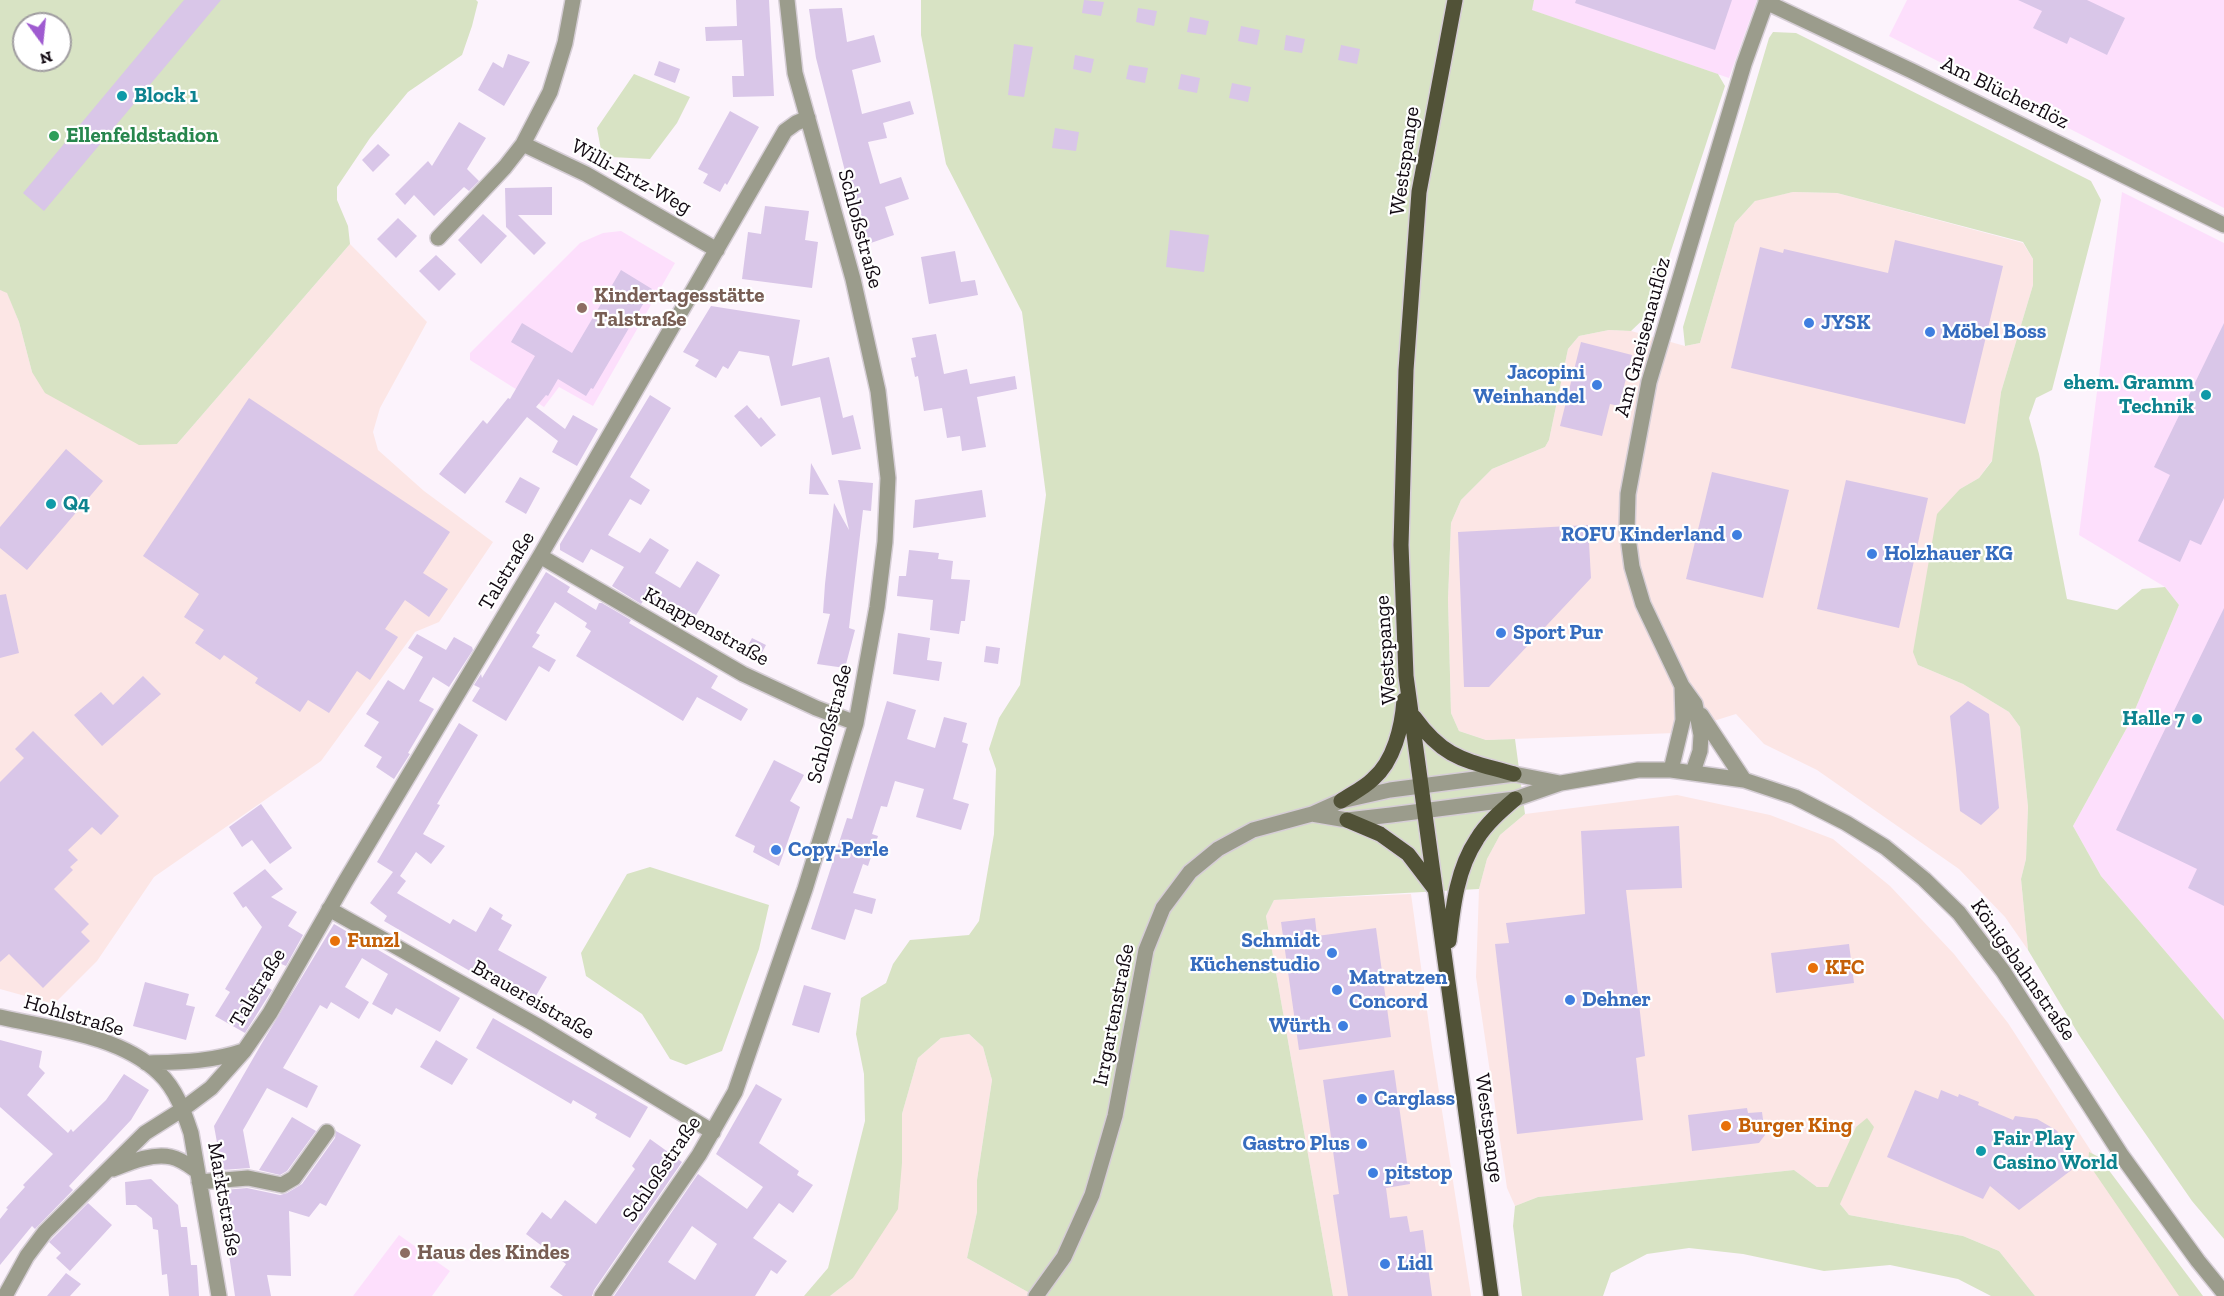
<!DOCTYPE html>
<meta charset="utf-8">
<style>
body{margin:0}
#map{position:relative;width:2224px;height:1296px;overflow:hidden;background:#fcf3fc;font-family:"Zilla Slab",serif}
canvas{display:block}
.north{position:absolute;left:12px;top:12px;width:60px;height:60px;box-sizing:border-box;background:#fff;border:2px solid #a09da0;border-radius:50%;rotate:165deg;font-size:16px;font-weight:700;line-height:24px;text-align:center;color:#110911}
.north::after{content:'';display:block;margin:auto;width:21px;height:27px;background:#9f5bd0;clip-path:polygon(50% 0,100% 100%,50% 72%,0 100%)}
</style>
<div id="map">
<canvas width="2224" height="1296"></canvas>
<div class="north">N</div>
</div>
<script>
const context = document.querySelector('canvas').getContext('2d');
context.lineJoin = 'round';
function fillPath(path, color) { context.fillStyle = color; context.fill(path, 'evenodd'); }
function strokePath(path, color, width, dash) { context.strokeStyle = color; context.lineWidth = width; context.lineCap = dash ? 'butt' : 'round'; context.setLineDash(dash || []); context.stroke(path); }
function write(font, color, halo, rows, align = 'center') {
  context.font = font + ' "Zilla Slab",serif'; context.lineWidth = 4.5; context.setLineDash([]); context.textBaseline = 'middle'; context.strokeStyle = halo; context.fillStyle = color; for (const [text, x, y, turn = 0] of rows) {
    context.save(); context.translate(x, y); context.rotate((+turn || 0) * Math.PI / 180); context.textAlign = isNaN(turn) ? turn : align; if (halo) context.strokeText(text, 0, 0); context.fillText(text, 0, 0); context.restore();
  }
}
fillPath(new Path2D(`
 M1793 192 1837 193 2023 243 2033 259V285L2001 392 1993 459 1979 478 1960 489 1918 665 1963 684 2009 712 2020 727 2028 807 2026 859 2021 879 2028 950 2005 917 1959 869 1817 770 1764 744 1736 714 1675 733 1486 740 1459 731 1451 713 1448 599 1451 523 1461 500 1492 469 1545 447 1549 440 1568 349 1579 336 1609 330 1631 331 1685 346 1700 343 1735 223 1756 200Z
 M350 244 427 322 380 408 373 432 378 450 424 491 493 542 439 622 415 632 321 761 154 877 97 961 54 1004 0 989V290L7 292 19 322 32 372 177 444Z
 M1677 795 1770 815 1833 839 1890 886 1954 954 2008 1023 2185 1296H2035L1999 1251 1963 1236 1849 1215 1840 1204 1794 1170 1538 1197 1515 1206 1507 1188 1476 977 1479 889 1487 859 1500 835 1525 814Z
 M1411 894 1432 1047 1471 1296H1333L1266 916 1274 900Z
 M969 1034 983 1047 992 1080 977 1180V1212L967 1258 1035 1296H830L853 1278 902 1163V1114L918 1058 941 1038Z`), '#fce6e5');
fillPath(new Path2D(`
 M1534 0H1757L1729 78 1531 10Z
 M1907 0H2224V208L1889 36Z
 M2122 192 2224 243V1020L2101 876 2073 826 2129 724 2179 605 2165 587 2079 535Z
 M621 231 675 263 593 406 559 387 544 407 470 360V353L580 243 603 233Z
 M399 1235 450 1271 432 1296H353Z`), '#fddffc');
fillPath(new Path2D(`
 M0 0H476L478 2 472 26 462 55 408 92 370 138 337 187V200L348 226 350 244 177 444 139 445 45 393 32 372 19 322 7 293 0 290ZM24 24H60V60H24Z
 M921 0H1534L1532 10 1718 74 1725 86 1651 312 1631 331 1609 330 1579 336 1568 349 1549 440 1545 447 1492 469 1461 500 1451 523 1448 599 1451 713 1459 731 1486 740 1515 739 1525 814 1500 835 1487 859 1479 889 1274 900 1266 916 1333 1296H1035L967 1258 977 1212V1180L992 1080 983 1047 969 1034 941 1038 918 1058 902 1114V1163L898 1209 853 1278 830 1296H804L828 1268 865 1121 864 1074 856 1034 861 998 886 983 893 964 910 940 969 935 979 921 994 834 996 769 989 749 999 718 1020 685 1046 495 1022 312 946 164 921 35Z
 M1773 32 1796 33 2091 181 2101 200 2052 390 2036 398 2029 418 2039 454 2067 599 2117 610 2142 589 2165 587 2179 605 2129 724 2073 826 2101 876 2224 1020V1239L2192 1201 2122 1100 2079 1035 2028 950 2021 879 2026 859 2028 807 2020 727 2009 712 1963 684 1918 665 1913 652 1937 514 1960 489 1979 478 1992 461 2001 392 2033 285V259L2023 242 1837 193 1793 192 1755 201 1735 223 1700 343 1685 346 1683 327 1769 38Z
 M634 74 690 97 677 123 650 159 611 157 601 150 597 128Z
 M650 867 769 905 759 949 722 1051 686 1065 670 1059 642 1014 586 976 581 953 627 874Z
 M1867 1118 1874 1127 1840 1204 1849 1215 1963 1236 1999 1251 2035 1296H1991L1958 1279 1890 1265 1824 1271 1743 1254 1689 1248 1647 1254 1611 1273 1603 1296H1522L1513 1226 1515 1206 1538 1197 1794 1170 1817 1187H1828L1856 1127Z
 M2089 1152 2099 1157 2203 1296H2179L2088 1163Z`), '#d8e3c4');
fillPath(new Path2D(`
 M184 0H221L44 211 23 193Z
 M736 0H769L774 96 733 97 732 76H744L742 40 706 41 705 27 737 26Z
 M1084 0 1104 2 1101 16 1082 13Z
 M1576 0H1732L1715 50 1575 3Z
 M2018 0H2087L2125 18 2107 55 2070 37 2067 44 2033 28 2042 11Z
 M842 8 847 42 874 35 881 62 852 70 862 114 910 101 914 114 883 123 887 138 868 142 880 184 901 177 909 199 885 207 894 235 865 245 855 215 856 214 816 58 809 9Z
 M1138 8 1157 11 1154 26 1136 22Z
 M1190 17 1209 21 1206 35 1187 32Z
 M1241 26 1260 30 1257 45 1238 41Z
 M1286 35 1305 39 1302 53 1284 50Z
 M1014 44 1033 47 1024 97 1008 95Z
 M1341 45 1360 49 1357 64 1338 60Z
 M508 54 530 62 504 106 478 90 493 62 503 68Z
 M1075 55 1094 59 1091 73 1073 69Z
 M659 61 680 69 675 83 654 75Z
 M1129 65 1148 68 1145 83 1126 79Z
 M1181 74 1200 78 1197 93 1178 89Z
 M1232 83 1251 87 1248 102 1229 98Z
 M730 111 759 127 727 185 725 183 720 192 703 183 708 174 698 169Z
 M459 122 486 138 467 169 479 181 469 191 464 187 434 216 414 195 405 205 395 194 428 161 432 166Z
 M1055 128 1079 132 1076 151 1052 148Z
 M378 144 390 155 373 172 362 160Z
 M552 187V215H518L546 243 534 255 506 227 505 188Z
 M765 206 809 211 805 240 818 242 812 288 742 279 748 232 761 234Z
 M483 214 507 236 481 264 458 240Z
 M398 218 417 236 396 258 377 239Z
 M1170 230 1209 235 1204 272 1166 267Z
 M1895 240 2003 266 1965 424 1731 368 1760 247 1783 253 1784 249 1888 273Z
 M955 251 961 282 975 280 978 295 929 304 921 257Z
 M436 255 456 274 439 291 419 271Z
 M621 270 652 289 593 389 591 388 586 396 558 379 548 396 546 395 536 407 565 429 573 415 598 429 577 466 552 452 558 441 527 417 465 494 439 474 483 420 487 424 508 398 510 399 535 356 511 342 522 323 572 353Z
 M711 306 800 320 792 366 829 357 843 418 853 415 861 449 832 455 820 397 781 406 769 356 739 351 728 369 723 366 716 378 695 366 699 360 683 352Z
 M2224 323V498L2201 545 2190 540 2180 562 2138 541 2170 475 2154 467Z
 M936 334 944 374 967 369 970 384 1015 376 1017 389 977 397 986 447 962 451 960 436 947 438 942 408 924 411 918 376 915 377 911 358 916 357 912 338Z
 M1581 342 1632 355 1619 406 1610 404 1602 436 1560 426Z
 M650 395 671 408 630 477 650 490 641 505 630 499 608 535 640 553 650 538 669 550 655 573 680 588 697 561 720 575 689 627 644 600 641 604 612 586 624 567 591 549 583 563 560 550V544Z
 M249 398 450 532 423 573 448 589 429 617 405 600 385 629 398 637 370 680 357 671 329 713 308 700 300 712 255 683 258 678 224 655 220 660 195 643 204 630 184 617 199 594 143 556Z
 M747 405 759 419 761 417 776 435 761 447 734 416Z
 M66 449 103 481 27 570 0 548V527Z
 M811 463 829 495 809 494Z
 M1712 472 1789 490 1763 598 1686 579Z
 M520 477 540 488 526 514 505 502Z
 M838 480 873 483 871 511 863 510 849 628 855 630 845 668 817 664 830 614 823 613 825 584 834 503 849 530Z
 M1846 480 1928 498 1899 628 1817 609Z
 M982 490 986 517 913 528 915 500Z
 M1588 525 1591 578 1489 687H1464L1458 532Z
 M909 550 939 553 938 559 953 561 951 579 970 580 965 621H961L959 634 930 630 933 600 897 596 899 576H906Z
 M546 572 570 587 567 592 596 610 599 603H602L631 620 629 623 718 676 711 688 748 709 741 721 697 697 683 721 576 656 591 631 585 627 587 623 555 602 536 633 540 635 532 647 556 660 549 672 539 666 506 721 472 701 480 688 474 685 481 674 482 678Z
 M6 594 19 653 0 658V595Z
 M2224 608V906L2188 888 2197 869 2116 830Z
 M898 633 930 638 927 660 942 662 939 681 893 674Z
 M417 634 446 650 454 637 472 647 473 650 449 687 433 677 419 701 434 709 408 753 410 754 394 779 376 767 382 757 364 746 379 722 366 714 388 680 404 690 423 657 408 648Z
 M752 638 766 645 759 658 745 651Z
 M986 646 1000 648 998 664 984 662Z
 M143 676 161 694 102 746 74 715 101 692 113 705Z
 M887 701 916 710 907 739 935 748 944 717 967 723 962 742 968 744 953 799 969 804 961 830 916 817 924 789 895 781 887 807 881 806 872 834 878 836 868 866 863 864 853 893 876 899 872 914 855 909 845 940 811 929 847 818 852 819Z
 M1968 701 1989 714 1999 808 1981 825 1960 811 1956 770 1950 716Z
 M459 723 478 735 437 804 440 805 423 834 445 846 431 864 416 852 400 876 406 881 397 893 450 924 453 919 476 932 490 907 503 915 501 919 512 925 498 950 547 977 530 1006 384 921 387 916 370 903 393 872 377 862Z
 M33 731 119 816 101 835 92 827 68 850 78 860 70 867 73 870 54 889 89 924 81 932 90 941 43 988 9 954 0 962V782L24 758 15 749Z
 M774 760 804 775 790 801 800 807 779 866 753 852 755 846 735 836Z
 M261 804 292 848 270 864 252 840 242 847 229 827Z
 M1679 826 1682 888 1626 890 1645 1056 1636 1058 1643 1120 1517 1134 1495 944 1509 943 1506 923 1585 914 1581 831Z
 M265 869 283 889 271 897 297 912 288 926 303 935 286 966 279 963 265 986 272 990 245 1033 215 1016 230 992 225 989 262 927 246 906 243 908 233 893Z
 M1315 918 1317 936 1376 928 1391 1037 1299 1050 1281 922Z
 M334 924 460 998 440 1032 396 1008 392 1015 372 1004 388 974 362 958 345 987 369 1002 359 1019 331 1002 327 1009 320 1005 283 1068 318 1086 307 1108 267 1088 243 1130 250 1168 222 1170 214 1126 262 1043Z
 M1849 944 1854 983 1776 993 1771 953Z
 M145 982 189 994 186 1005 195 1007 186 1040 133 1026Z
 M804 985 831 993 819 1033 792 1025Z
 M493 1018 648 1107 630 1138 595 1118 597 1114 573 1100 571 1104 476 1048Z
 M0 1040 42 1051 39 1067 45 1073 27 1095 68 1133 71 1129 73 1132 106 1100 124 1074 149 1090 131 1120 69 1186 73 1190 35 1229 32 1226 0 1265V1219L8 1209 6 1208 25 1187 23 1185 53 1154 0 1107Z
 M436 1040 468 1059 452 1085 420 1067Z
 M1394 1070 1410 1184 1386 1188 1390 1218 1407 1216 1410 1232 1423 1230 1432 1296H1348L1333 1195 1339 1194 1323 1080Z
 M756 1084 782 1099 759 1143 799 1171 797 1175 813 1185 793 1213 779 1203 753 1238 787 1261 777 1274 771 1270 755 1296H614L698 1174 747 1209 763 1187 716 1154ZM692 1226 717 1244 695 1280 668 1262Z
 M1915 1090 1938 1099 1941 1090 1958 1097 1959 1094 1979 1102 1978 1105 2013 1120 2015 1116 2037 1119 2056 1130 2070 1145 2078 1165 2019 1210 1990 1186 1983 1199 1887 1157Z
 M1747 1108 1748 1113 1762 1112 1765 1135 1759 1143 1692 1151 1688 1115Z
 M292 1117 316 1131 287 1171 280 1175 259 1170Z
 M336 1131 361 1145 326 1206 320 1203 309 1217 289 1211 291 1276 267 1275 271 1296H235L224 1220H227L223 1190 247 1188 280 1195 287 1193 302 1184 335 1138Z
 M650 1139 682 1162 594 1290 592 1296H563L550 1287 566 1264 526 1234 542 1212 551 1219 565 1200 596 1224 635 1169 632 1166Z
 M151 1179 178 1205 181 1227H187L191 1265H197L199 1296H169L167 1274 162 1275 158 1230 153 1229 152 1218 136 1205H126L125 1182Z
 M88 1203 112 1225 70 1271 56 1258 61 1253 49 1242Z
 M66 1273 81 1284 70 1296H47Z`), '#d9c6e8');
const minor = new Path2D(`
 M1766 2 1912 71 2224 225
 M523 144 586 174 717 250
 M438 238 505 167 523 144 550 92 565 43 573 0
 M540 556 743 674 816 708 856 723
 M1701 715 1744 780
 M1671 770 1683 720 1682 686
 M1693 772 1700 751 1701 735 1695 704 1682 686 1643 604 1632 567 1627 530 1628 494 1649 382 1744 64 1767 0
 M1312 814 1347 820 1391 815 1515 799 1561 783 1638 770H1671L1744 780 1795 797 1846 823 1885 847 1924 879 1959 913 2003 971 2122 1156 2198 1261 2224 1293
 M329 909 536 1025 713 1132
 M0 1017C52 1029 119 1035 159 1073 176 1089 184 1112 191 1133L219 1296
 M146 1063C179 1062 211 1062 243 1051
 M113 1169C131 1162 152 1153 171 1157 181 1159 190 1166 197 1171
 M199 1182 248 1178 282 1185 294 1178 327 1132
 M5 1296 27 1256 45 1232 145 1133 183 1109 211 1088 244 1051 270 1013 345 882 540 556 785 131 796 123 808 118
 M602 1296 699 1155 735 1092 805 889 856 723 877 607 885 542 888 478 878 391 853 279 795 73 787 0
 M1036 1296 1064 1257 1092 1195 1115 1116 1146 950 1163 908 1190 872 1218 849 1253 830 1312 814 1341 801 1390 790 1514 774 1560 783`);
const major = new Path2D(`
 M1455 0 1419 192 1406 370 1401 545 1406 676 1491 1296
 M1414 717C1445 760 1466 760 1514 774
 M1341 801C1351 794 1364 788 1373 779 1394 761 1402 727 1404 700
 M1347 820 1380 834 1408 854 1434 888
 M1449 941C1453 906 1457 869 1477 839 1486 824 1501 811 1515 799`);
strokePath(minor, '#d6ced6', 18);
strokePath(major, '#d6ced6', 18);
strokePath(minor, '#9b9c8c', 15);
strokePath(major, '#515237', 15);
for (const [x, y, r, color] of [
 [122,96,6,"#0f9aa8"],
 [54,136,6,"#2e9e5b"],
 [582,308,6,"#8d6e63"],
 [1809,323,6,"#3f7fe0"],
 [1930,332,6,"#3f7fe0"],
 [1597,385,6,"#3f7fe0"],
 [2206,395,6,"#0f9aa8"],
 [51,504,6,"#0f9aa8"],
 [1737,535,6,"#3f7fe0"],
 [1872,554,6,"#3f7fe0"],
 [1501,633,6,"#3f7fe0"],
 [2197,719,6,"#0f9aa8"],
 [776,850,6,"#3f7fe0"],
 [335,941,6,"#e8710a"],
 [1332,953,6,"#3f7fe0"],
 [1813,968,6,"#e8710a"],
 [1337,990,6,"#3f7fe0"],
 [1570,1000,6,"#3f7fe0"],
 [1343,1026,6,"#3f7fe0"],
 [1362,1099,6,"#3f7fe0"],
 [1726,1126,6,"#e8710a"],
 [1362,1144,6,"#3f7fe0"],
 [1981,1151,6,"#0f9aa8"],
 [1373,1173,6,"#3f7fe0"],
 [405,1253,6,"#8d6e63"],
 [1385,1264,6,"#3f7fe0"]
]) { const dot = new Path2D(); dot.arc(x, y, r, 0, 2 * Math.PI); context.fillStyle = color; context.fill(dot); strokePath(dot, '#fff', 2); }
write('21px', '#110911', '#fff', [
 ["Am Blücherflöz",2005,93,26],
 ["Westspange",1405,161,-82],
 ["Willi-Ertz-Weg",631,177,29],
 ["Schloßstraße",860,229,75],
 ["Am Gneisenauflöz",1643,337,-75],
 ["Talstraße",507,571,-59],
 ["Knappenstraße",706,627,29],
 ["Westspange",1386,650,-94],
 ["Schloßstraße",830,724,-75],
 ["Königsbahnstraße",2023,970,55],
 ["Talstraße",258,988,-59],
 ["Brauereistraße",533,1000,30],
 ["Irrgartenstraße",1114,1015,-79],
 ["Hohlstraße",74,1016,16],
 ["Westspange",1489,1128,82],
 ["Schloßstraße",662,1169,-56],
 ["Marktstraße",224,1199,80]
]);
write('bold 21px', '#0d838f', '#fff', [
 ["Block 1",134,96],
 ["ehem. Gramm",2194,383,"right"],
 ["Technik",2194,407,"right"],
 ["Q4",63,504],
 ["Halle 7",2185,719,"right"],
 ["Fair Play",1993,1139],
 ["Casino World",1993,1163]
], 'left');
write('bold 21px', '#27864d', '#fff', [
 ["Ellenfeldstadion",66,136]
], 'left');
write('bold 21px', '#785e54', '#fff', [
 ["Kindertagesstätte",594,296],
 ["Talstraße",594,320],
 ["Haus des Kindes",417,1253]
], 'left');
write('bold 21px', '#366cbe', '#fff', [
 ["JYSK",1821,323],
 ["Möbel Boss",1942,332],
 ["Jacopini",1585,373,"right"],
 ["Weinhandel",1585,397,"right"],
 ["ROFU Kinderland",1725,535,"right"],
 ["Holzhauer KG",1884,554],
 ["Sport Pur",1513,633],
 ["Copy-Perle",788,850],
 ["Schmidt",1320,941,"right"],
 ["Küchenstudio",1320,965,"right"],
 ["Matratzen",1349,978],
 ["Concord",1349,1002],
 ["Dehner",1582,1000],
 ["Würth",1331,1026,"right"],
 ["Carglass",1374,1099],
 ["Gastro Plus",1350,1144,"right"],
 ["pitstop",1385,1173],
 ["Lidl",1397,1264]
], 'left');
write('bold 21px', '#c56008', '#fff', [
 ["Funzl",347,941],
 ["KFC",1825,968],
 ["Burger King",1738,1126]
], 'left');
</script>
